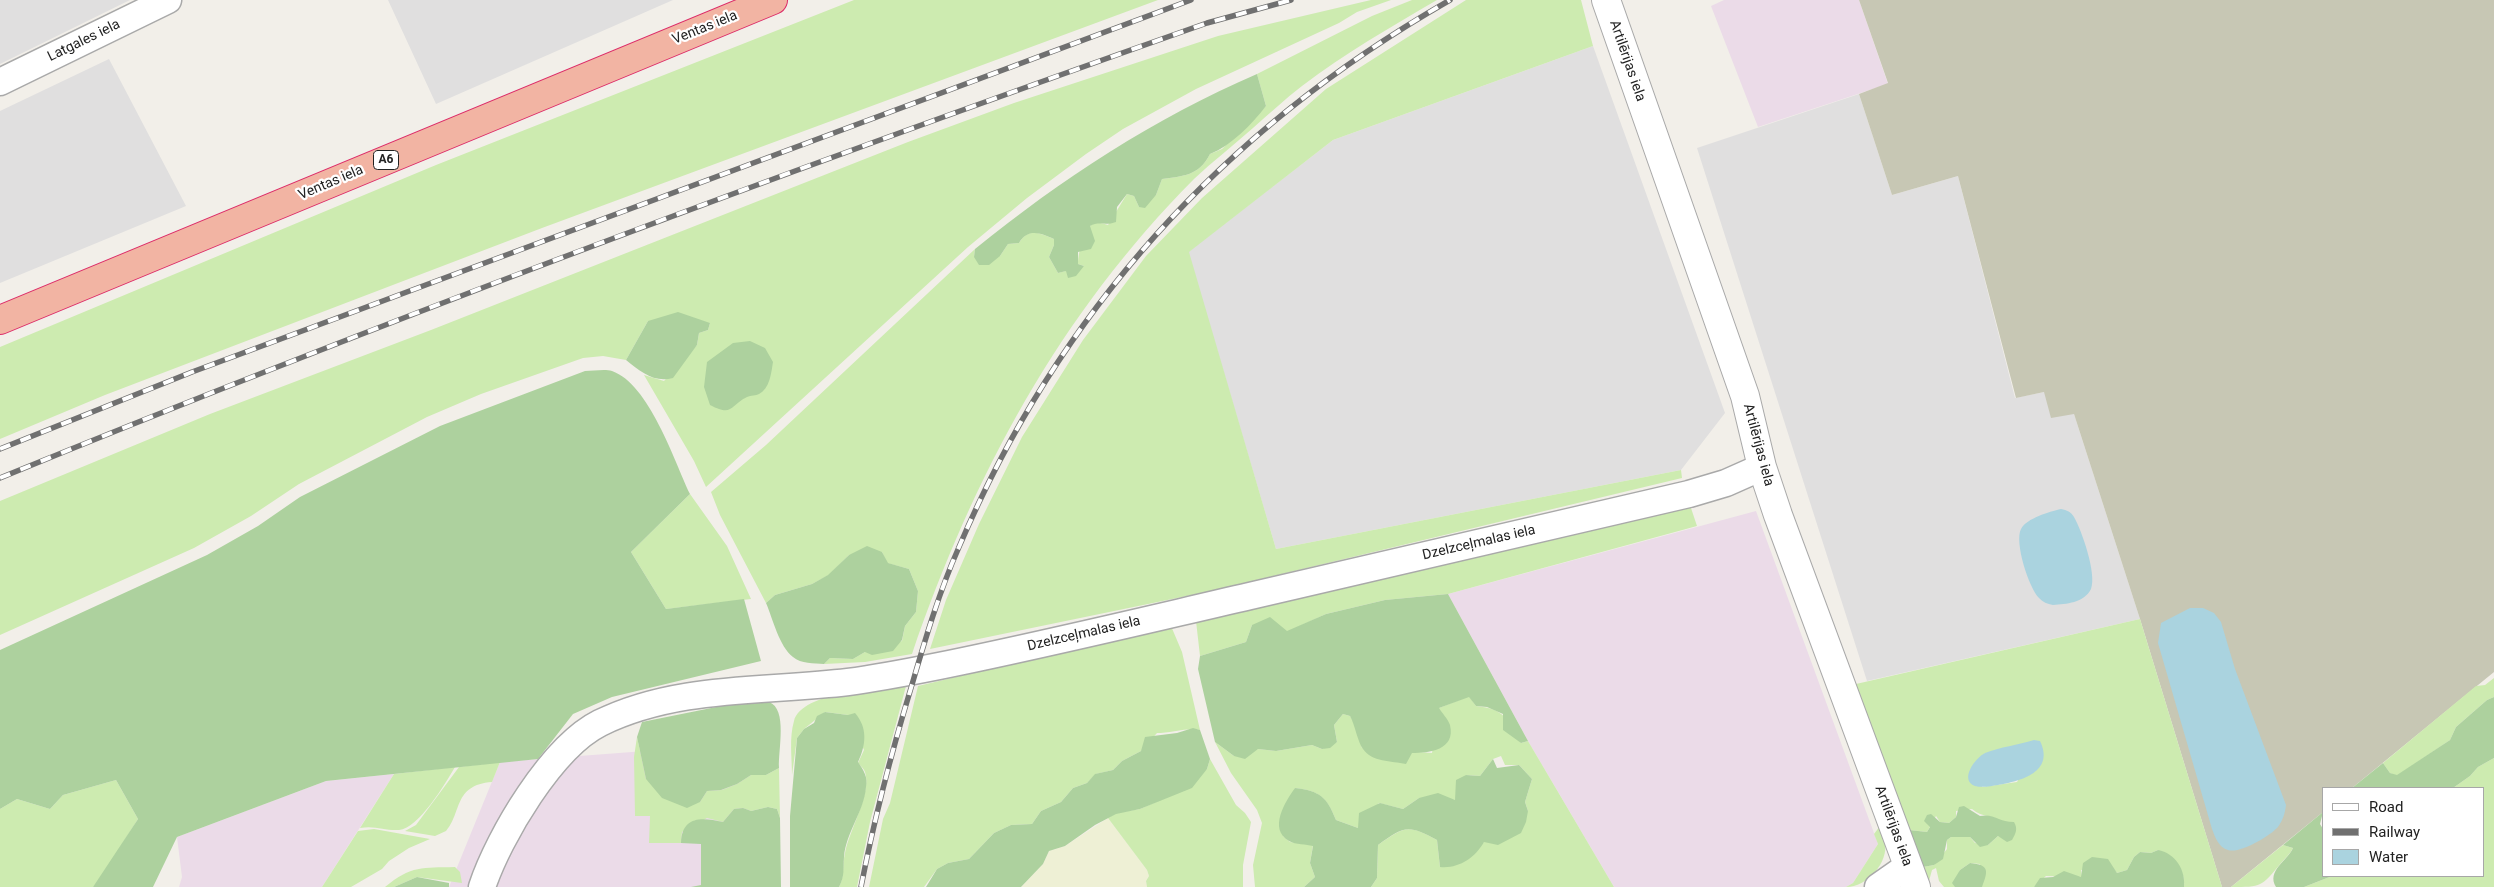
<!DOCTYPE html>
<meta charset="utf-8">
<style>
body{margin:0}
#map{position:relative;width:2494px;height:887px;overflow:hidden;background:#f2efe9;font-family:Roboto,sans-serif}
canvas{display:block}
.legend{position:absolute;left:2322px;top:787px;width:162px;height:90px;box-sizing:border-box;background:#fff;border:1px solid #a7a7a7;margin:0;padding:6px 9px;list-style:none;font-size:15px;color:#222}
.legend li{display:flex;align-items:center;gap:10px;height:25px}
.legend b{width:25px;border:1px solid #a7a7a7}
</style>
<div id="map">
<canvas width="2494" height="887"></canvas>
<ul class="legend">
<li><b style="height:6px;background:#fff"></b>Road</li>
<li><b style="height:6px;background:#707070"></b>Railway</li>
<li><b style="height:14px;background:#aad3df"></b>Water</li>
</ul>
</div>
<script>
const context = document.querySelector('canvas').getContext('2d');
context.lineJoin = 'round';
function fillPath(path, color) { context.fillStyle = color; context.fill(path, 'evenodd'); }
function strokePath(path, color, width, dash) { context.strokeStyle = color; context.lineWidth = width; context.lineCap = dash ? 'butt' : 'round'; context.setLineDash(dash || []); context.stroke(path); }
function write(font, color, halo, rows, align = 'center') {
  context.font = font + ' Roboto,sans-serif'; context.lineWidth = 4.5; context.setLineDash([]); context.textBaseline = 'middle'; context.strokeStyle = halo; context.fillStyle = color; for (const [text, x, y, turn = 0] of rows) {
    context.save(); context.translate(x, y); context.rotate((+turn || 0) * Math.PI / 180); context.textAlign = isNaN(turn) ? turn : align; if (halo) context.strokeText(text, 0, 0); context.fillText(text, 0, 0); context.restore();
  }
}
fillPath(new Path2D(`
 M0 0H130L0 64Z
 M388 0H673L436 104Z
 M1593 46 1725 413 1681 470 1276 549 1188 252 1333 140Z
 M109 59 186 206 0 283V111Z
 M1859 94 1892 195 1958 176 2015 398 2044 392 2074 414 2140 619 1867 681 1697 148Z`), '#e0dfdf');
fillPath(new Path2D(`
 M1724 0H1859L1888 84 1758 127 1711 6Z
 M1756 511 1878 844 1853 883 1846 887H1614L1528 741 1448 594Z
 M751 743V887H449L500 762Z
 M394 774 322 887H179L182 877 177 837 326 781Z`), '#ebdbe8');
fillPath(new Path2D(`
 M1859 0H2494V672L2352 788H2323V812L2231 887H2222L2140 619 2074 414 2051 418 2044 392 2016 398 1958 176 1892 195 1859 94 1888 83Z`), '#c7c7b4');
fillPath(new Path2D(`
 M1108 818 1147 870 1149 876 1146 881 1147 887H1021L1043 864 1049 851 1065 846Z`), '#eef0d5');
fillPath(new Path2D(`
 M854 0H1158L542 228 105 395 0 439V347L436 165Z
 M1371 0H1391L1357 12 1339 23 1196 89 1123 129 1086 154 1027 198 968 247 706 487 694 461 644 375 664 381 697 345 699 333 708 330 710 323 648 321 626 360 603 356 583 358 481 394 427 417 299 484 251 516 194 548 0 635V501L210 414 431 330 908 142 1014 103 1218 36Z
 M1412 0H1437C1391 27 1345 53 1302 86 1285 99 1269 114 1253 128 1234 145 1213 161 1194 179 1059 315 974 474 912 654L865 662 824 664 830 658 853 659 865 652 902 641 905 626 916 612 918 591 909 569 887 563 882 552 849 555 829 575 812 584 775 595 766 603 720 515 711 492 766 445 975 249 974 257 1000 256 1008 244 1019 243C1028 227 1040 233 1054 239V245L1049 257 1058 273 1084 266 1078 264C1078 254 1084 225 1095 223 1099 222 1104 224 1108 225L1127 194 1134 196 1139 207 1156 195 1162 179C1183 176 1199 176 1210 154L1222 149 1266 106 1257 74 1372 16Z
 M1466 0H1581L1593 46 1333 140 1189 252 1276 549 1681 470 1682 478 1211 591 930 649 946 600 979 524 1022 437 1083 340 1146 256 1202 198 1326 89Z
 M690 494 727 546 751 599 666 609 631 552Z
 M1691 508 1697 526 1448 594 1385 600 1326 614 1287 632 1252 625 1246 642 1200 656 1196 621 1673 509Z
 M2140 619 2222 887H2184C2186 868 2172 861 2158 850L2151 853 2140 852 2134 857 2127 870 2117 873 2111 866 2081 870 2082 877 2046 876 2034 887H1982L1980 864 1970 863 1960 870 1955 887H1964H1944L1939 881 1936 868 1932 870 1929 881 1923 867 1934 865 1947 849V840L1951 837H1970L1975 843 1988 845 1998 836 2002 837V822C1992 814 1982 818 1972 809L1956 811V817L1949 823 1940 822 1936 816 1927 832 1909 830 1856 684ZM2034 741H2040L2017 782 1982 787 1984 754Z
 M1171 626 1182 652 1200 730C1190 727 1169 733 1157 733L1141 751 1122 761 1113 770 1096 774 1087 783 1073 788 1061 802 1041 811 1032 824 1011 825 994 833 969 859 948 863 937 869 924 887H869L883 819 890 803 918 686Z
 M2494 678V697L2487 700 2456 727 2450 740 2397 776 2390 773 2383 763 2476 686 2485 685Z
 M906 686 870 822 857 887H839C845 875 842 866 845 853 849 831 872 792 865 772 864 769 860 765 858 763L864 750 848 715 825 712 804 729 797 738 792 775C792 758 789 738 794 721 802 691 880 689 906 686Z
 M1469 696 1476 706C1506 709 1507 720 1521 743L1528 741 1614 887H1371L1377 878 1378 845C1405 826 1408 824 1437 840L1440 867 1484 842 1528 811 1525 802 1532 779 1519 765H1505L1501 756 1493 759 1480 776 1466 775 1455 800 1419 798 1403 809 1379 803 1358 828 1336 820C1327 797 1319 791 1295 788L1283 836 1290 842 1313 845 1310 863 1315 877 1304 887H1255L1253 865 1262 823 1257 810 1231 773 1215 742 1234 756 1258 749 1276 751 1312 745 1322 749 1337 742 1334 725 1343 714 1350 716 1357 728 1362 748 1432 753 1439 708Z
 M637 737 646 779 700 802 707 791 722 790 737 784 751 775H766L779 768 780 818 777 809 768 807 751 811 743 808 734 809 723 822 707 818 682 832 681 843H649L650 816H635L634 757Z
 M2494 758V887H2304L2332 876H2483V788H2453L2470 776 2478 767Z
 M1210 759 1236 805 1245 813 1251 822 1243 865V887H1147L1146 881 1149 876 1147 870 1108 818 1116 813 1140 809 1165 798 1207 769Z
 M500 762 492 782C453 785 462 813 446 831L435 836 405 831 416 825 459 767Z
 M455 767C445 784 419 828 399 830 385 831 375 825 360 828L394 774Z
 M116 780 138 819 97 884 93 887H0V809L17 799 50 809 63 795Z
 M1880 826C1882 831 1884 836 1885 841 1889 863 1867 887 1846 887L1853 883 1878 844 1874 834Z
 M374 829 430 839 409 848 389 861 382 869 351 887H322L358 831Z
 M2283 845 2293 848C2290 854 2285 858 2281 863 2261 887 2262 887 2231 887Z
 M455 867 460 872 462 883 417 877 394 887H385C412 865 422 868 455 867Z`), '#cdebb0');
fillPath(new Path2D(`
 M1257 74 1266 106C1251 125 1232 145 1210 154 1199 176 1183 176 1162 179L1156 195 1145 208 1139 207 1134 196 1127 194 1117 207 1116 222C1106 226 1098 221 1090 226L1095 241 1091 249 1078 252V264L1084 266 1076 276 1068 278 1066 271 1058 273 1049 257 1054 245V239C1040 233 1028 228 1019 243L1008 244 1000 256 989 265H979L974 257 975 249C1061 179 1155 118 1257 74Z
 M678 312 710 323 708 330 699 333 697 345 673 378C654 383 641 372 626 360L648 321Z
 M750 341 765 348 773 362C771 374 770 388 759 394 756 396 751 395 747 397 729 406 733 417 710 405L704 387 707 362 733 343Z
 M585 371C593 371 605 369 612 371 649 384 674 460 690 494L631 552 666 609 744 599 761 661 612 697 573 714 538 759 326 781 177 837 153 887H93L138 819 116 780 63 795 50 809 17 799 0 809V650L207 555 258 526 300 497 440 426Z
 M867 546 882 552 888 563 909 569 918 591 916 612 905 626 902 640 893 651 872 655 865 652 853 659 830 658 824 664C814 663 801 664 793 657 779 646 773 619 766 603L775 595 812 584 828 575 849 555Z
 M1448 594 1528 741 1521 743 1503 730V714L1487 707 1476 706 1469 697 1439 708C1442 713 1448 719 1450 725 1456 750 1429 753 1412 753L1406 764C1391 761 1372 762 1363 749 1358 743 1355 725 1350 716L1343 714 1334 725 1337 742 1330 748 1322 749 1312 745 1276 751 1258 749 1245 759 1234 756 1215 742 1198 669 1200 656 1246 642 1252 625 1270 617 1287 631 1326 614 1385 600Z
 M2494 697V758L2478 767 2470 776 2453 788H2352L2383 763 2390 773 2397 775 2450 740 2456 727 2487 700Z
 M746 701C753 701 763 699 769 702 788 709 778 750 779 768L766 775H751L737 784 721 790 707 791 700 802 687 808 662 798 646 779 637 737 642 722Z
 M825 712 848 715 855 713C868 728 866 745 858 762 864 771 868 777 866 787 864 812 846 832 844 857 843 869 845 876 839 887H790V816L797 738 804 729 814 723 817 716Z
 M1193 728 1200 730 1210 759 1207 769 1192 788 1140 809 1116 814 1095 825 1065 846 1049 851 1043 864 1021 887H926L937 869 948 863 969 859 994 833 1011 825 1032 824 1041 811 1061 802 1073 788 1087 783 1095 774 1113 770 1122 761 1141 751 1145 737 1177 733Z
 M1493 759 1497 768 1519 765 1532 779 1525 802 1528 811 1526 822 1521 833 1498 845 1484 842C1475 858 1458 869 1440 867L1437 840C1408 824 1404 826 1378 845L1377 878 1371 887H1304L1315 877 1310 863 1313 846C1306 844 1296 845 1289 841 1268 829 1285 802 1295 788 1320 791 1327 797 1336 820L1358 828 1359 813 1380 803 1403 809 1419 798 1438 793 1455 800 1456 780 1466 775 1480 776Z
 M1964 806 1980 816C1994 813 1998 822 2014 822 2018 829 2016 833 2012 840L2007 842 1998 836 1988 845 1980 847 1970 837H1951L1947 840 1943 859 1934 865 1923 867 1909 830 1927 832 1930 827 1924 821 1927 815 1931 814 1940 822 1949 823 1956 817 1959 807Z
 M768 807 777 809 780 818 781 887H691L701 885V844L681 843C682 816 701 817 723 822L734 809 743 808 751 811Z
 M2323 812 2320 824 2323 829V876H2332L2304 887H2276C2266 871 2288 860 2293 848L2283 845Z
 M2158 850C2175 853 2186 870 2184 887H2034L2040 878 2053 877 2064 871 2081 877 2083 863 2092 857 2108 859 2117 873 2127 870 2134 857 2140 852 2151 853Z
 M1970 863C1990 865 1988 871 1982 887H1955L1952 883 1960 870Z
 M417 877 449 883V887H394Z`), '#add19e');
fillPath(new Path2D(`
 M2061 509C2067 510 2071 512 2074 517 2082 531 2097 574 2091 589 2084 603 2066 604 2053 605 2047 604 2043 602 2039 598 2029 588 2014 542 2021 529 2027 518 2049 512 2061 509Z
 M2190 608H2203L2214 613 2221 622 2235 669 2286 805C2285 813 2283 820 2278 827 2270 836 2240 854 2228 850 2219 848 2215 837 2212 829L2158 643 2161 623Z
 M2034 740 2040 741C2055 772 2021 781 1998 785 1991 786 1983 788 1975 786 1959 780 1975 758 1985 753 2000 747 2018 745 2034 740Z`), '#aad3df');
const minor = new Path2D(`
 M0 82 168 0
 M482 887C499 836 552 747 600 723 677 685 765 692 848 682 878 678 909 672 939 666 1043 645 1146 620 1250 596 1396 562 1542 528 1689 494L1726 483 1762 467
 M1878 887 1908 866`);
const tertiary = new Path2D(`
 M1606 0 1745 396 1762 467 1778 515 1916 887`);
const trunk = new Path2D(`
 M0 320 773 0`);
strokePath(minor, '#a9a9a9', 29);
strokePath(tertiary, '#a9a9a9', 30);
strokePath(trunk, '#dc2a67', 30);
strokePath(minor, '#fff', 26);
strokePath(tertiary, '#fff', 28);
strokePath(trunk, '#f2b4a3', 28);
const rail = new Path2D(`
 M0 449 192 372 1191 0
 M0 478C398 315 801 166 1207 23L1291 0
 M861 887C874 820 891 754 911 688 925 640 939 592 959 547 1060 309 1226 128 1450 0`);
strokePath(rail, '#707070', 5.5);
strokePath(rail, '#fff', 4, [11]);
for (const [x, y, w] of [
 [386,160,25]
]) { const box = new Path2D(); box.roundRect(x - w / 2, y - 9.5, w, 19, 4); context.fillStyle = '#fff'; context.fill(box); strokePath(box, '#222', 1); }
write('bold 12px', '#222', null, [
 ["A6",386,160]
]);
write('14px', '#222', '#fff', [
 ["Ventas iela",705,28,-22],
 ["Latgales iela",84,41,-26],
 ["Artilērijas iela",1627,61,71],
 ["Ventas iela",331,183,-23],
 ["Artilērijas iela",1758,445,75],
 ["Dzelzceļmalas iela",1479,543,-13],
 ["Dzelzceļmalas iela",1084,634,-13],
 ["Artilērijas iela",1893,826,70]
]);
</script>
